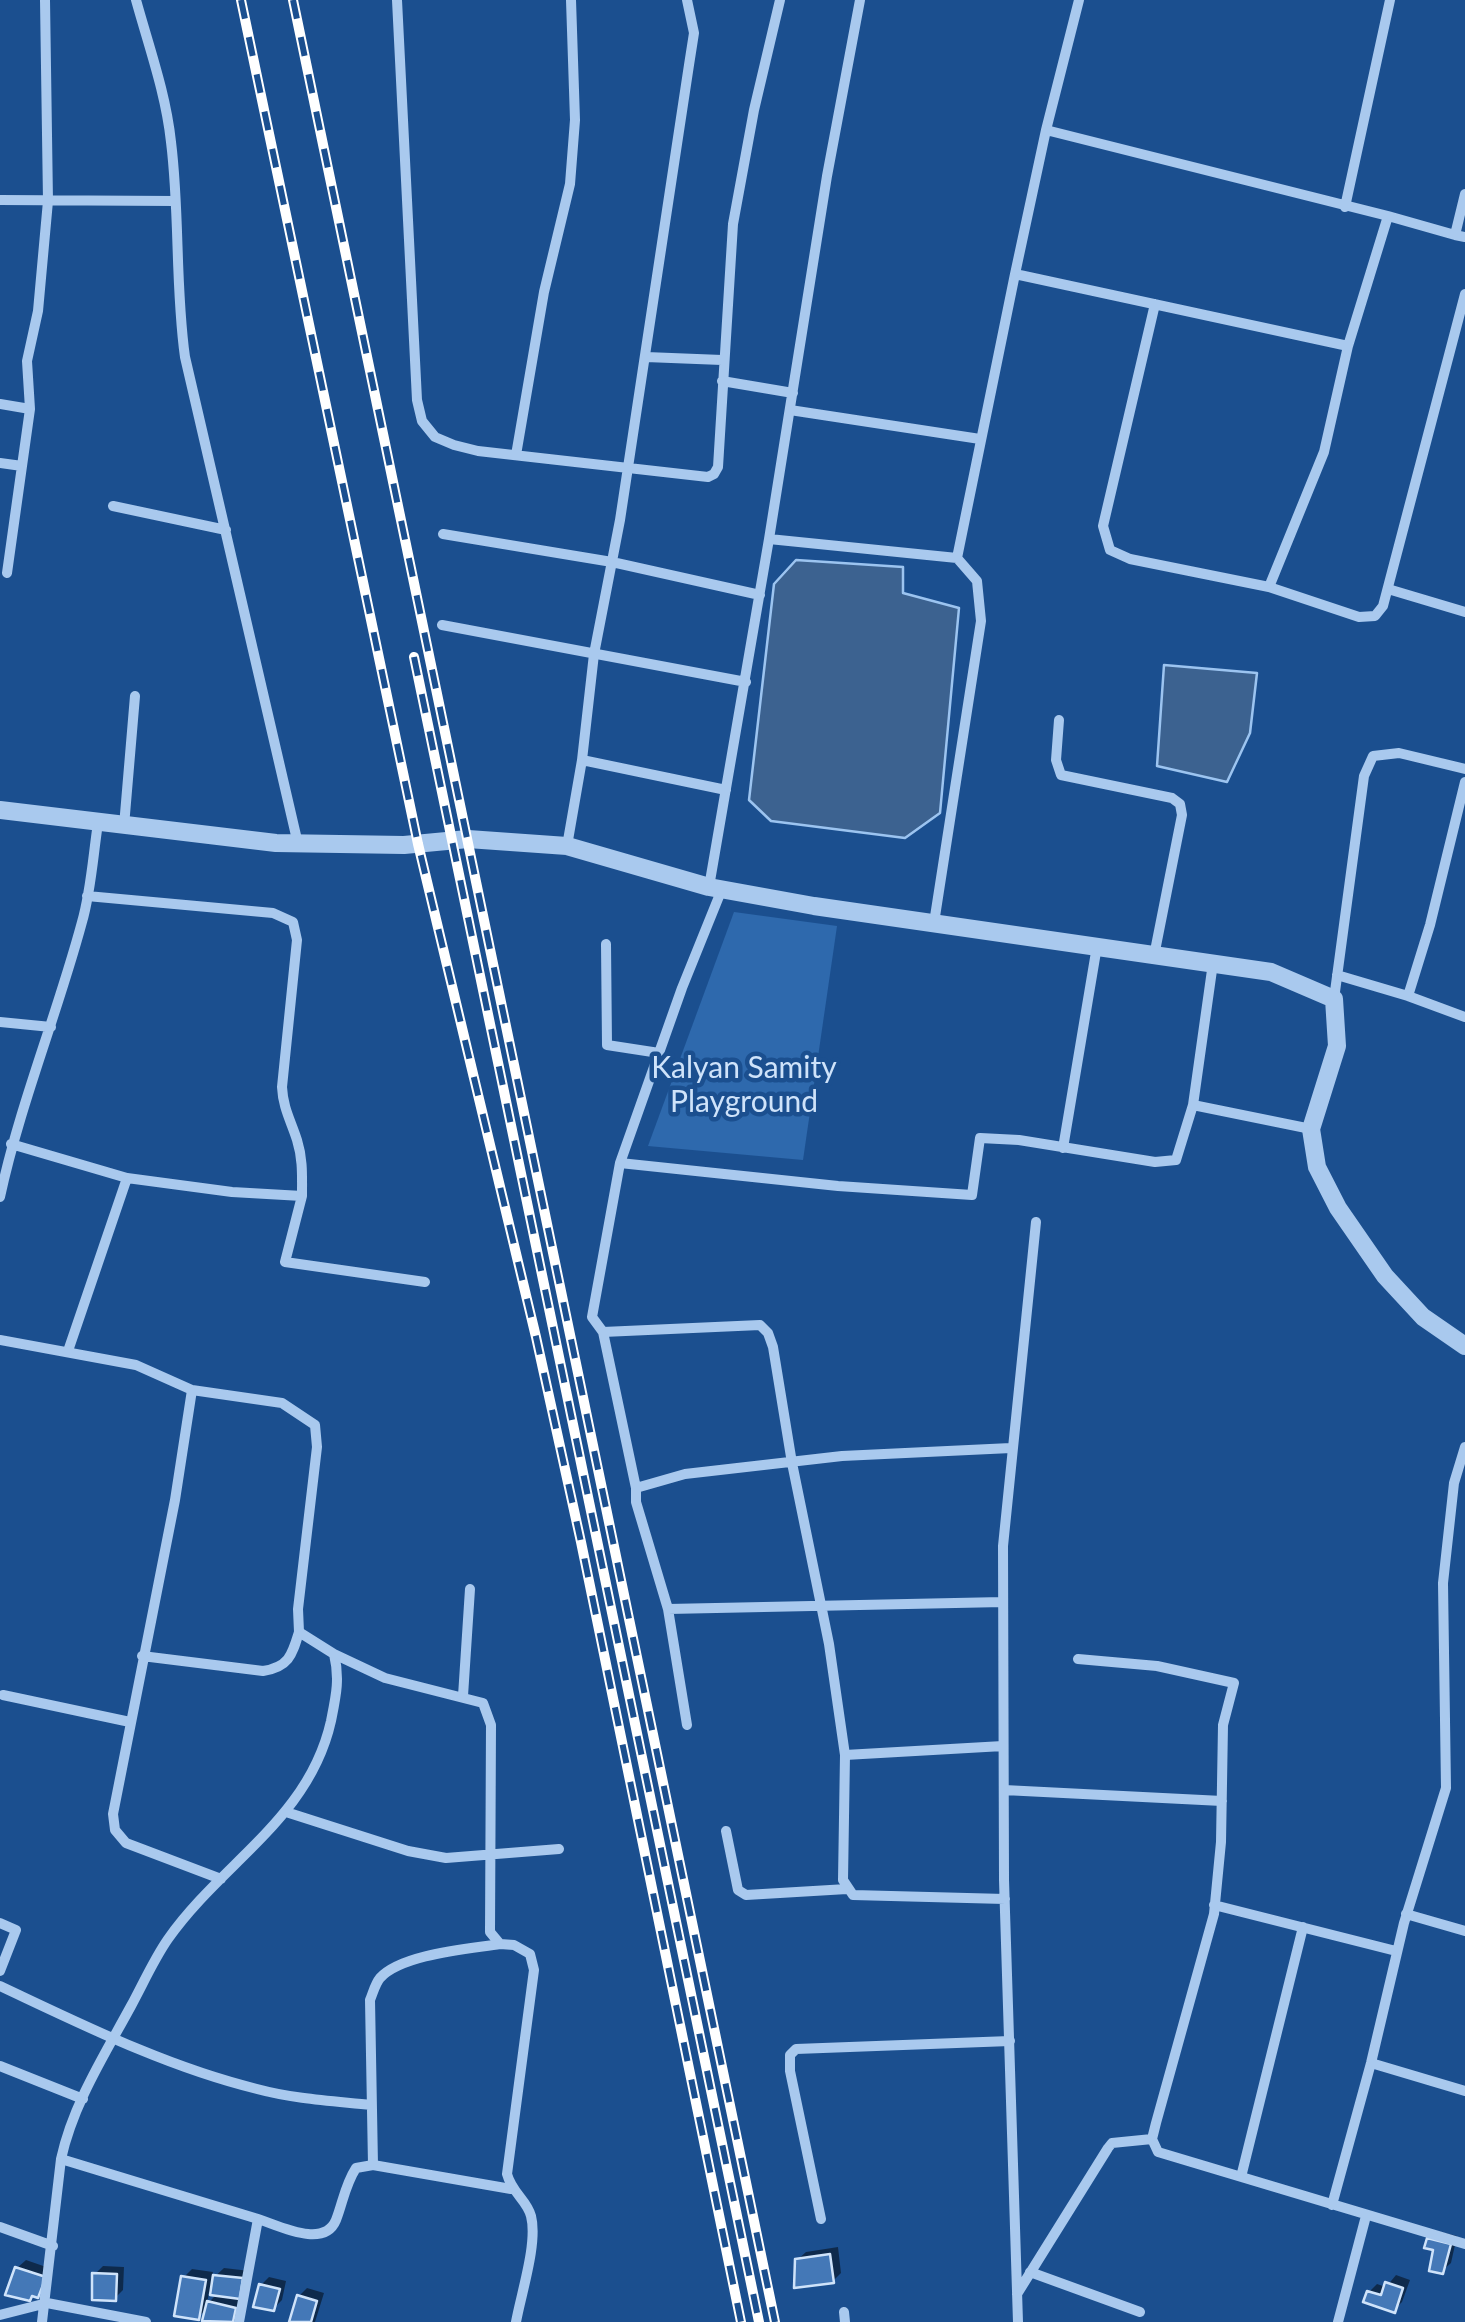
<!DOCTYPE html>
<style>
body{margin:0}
canvas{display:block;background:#1b4f8f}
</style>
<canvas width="1465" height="2322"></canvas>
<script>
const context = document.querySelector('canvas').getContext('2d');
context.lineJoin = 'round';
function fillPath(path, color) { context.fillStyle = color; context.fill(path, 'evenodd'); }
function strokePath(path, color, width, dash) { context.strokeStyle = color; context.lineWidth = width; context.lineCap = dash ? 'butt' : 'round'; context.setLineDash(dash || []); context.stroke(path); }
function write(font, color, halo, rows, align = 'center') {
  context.font = font + ' Lato,sans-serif'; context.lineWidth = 9; context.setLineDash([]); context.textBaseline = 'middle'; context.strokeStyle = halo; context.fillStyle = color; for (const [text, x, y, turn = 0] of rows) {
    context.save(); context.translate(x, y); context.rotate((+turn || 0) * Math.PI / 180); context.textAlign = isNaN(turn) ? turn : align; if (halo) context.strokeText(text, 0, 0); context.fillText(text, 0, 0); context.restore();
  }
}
fillPath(new Path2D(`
 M734 912 837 926 803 1160 648 1146Z`), '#2e69ad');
const water = new Path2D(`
 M796 560 903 567V593L959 608 940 813 905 838 771 821 749 800 774 584Z
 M1164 665 1257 673 1250 733 1227 782 1157 766Z`);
fillPath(water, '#3c6290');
strokePath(water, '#9cc4f0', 2.5);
fillPath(new Path2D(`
 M1437 2231 1457 2236 1451 2263 1442 2271 1436 2249 1429 2239Z
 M838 2247 841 2273 833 2281 797 2260 806 2252Z
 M26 2260 52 2269 46 2287 38 2296 17 2268Z
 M103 2266 124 2267 123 2290 115 2298 95 2274Z
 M224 2268 250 2271 237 2299 243 2300 239 2317 234 2322 205 2319 208 2308 198 2317 184 2277 192 2269 213 2272 211 2280ZM209 2292 218 2293 207 2304Z
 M1396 2275 1410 2280 1402 2302 1394 2310 1369 2292 1377 2284 1386 2287Z
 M269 2277 286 2281 282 2300 273 2309 261 2285Z
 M307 2288 324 2293 315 2322H292L299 2296Z`), '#0007');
const building = new Path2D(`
 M1427 2238 1451 2244 1443 2274 1429 2271 1433 2250 1424 2248Z
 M830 2254 834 2283 794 2288 795 2259Z
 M15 2267 46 2277 38 2298 32 2296 30 2301 5 2295Z
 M92 2273 117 2274 116 2301 92 2300Z
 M213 2275 243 2278 240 2299 210 2295Z
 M181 2276 206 2280 199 2320 174 2316Z
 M1385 2282 1403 2288 1395 2313 1363 2302 1367 2291 1381 2295Z
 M259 2284 280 2289 274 2311 253 2307Z
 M297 2295 317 2301 311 2322H289Z
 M207 2301 236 2308 233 2322 202 2321Z`);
fillPath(building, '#4478b7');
strokePath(building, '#cfe3fa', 2.5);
strokePath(new Path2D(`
 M136 0C149 47 166 94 171 142 180 214 175 286 185 357L298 844
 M397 0 417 400 422 421 435 437 454 445 478 451 708 477 714 474 718 467 733 224 754 110 780 0
 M1079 0 1046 130 1388 216
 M1046 130 1015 274 1348 346
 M1465 194 1455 235 1465 237
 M0 200 175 201
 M1345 207 1390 0
 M1155 304 1103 526 1110 550 1130 559 1269 587 1359 617 1375 616 1383 606 1465 294
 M646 357 722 360
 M722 381 793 393
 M0 404 30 409 27 361 38 311 48 201 45 0
 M790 410 980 439
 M516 455 544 292 570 184 575 120 571 0
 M0 463 22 466 30 409
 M113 506 226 530
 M443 534 612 562 760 595
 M769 539 827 176 860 0
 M7 573 22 466
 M1269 587 1324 452 1348 346 1388 216 1455 235
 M1388 589 1465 612
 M442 625 746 682
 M1059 720 1056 760 1061 775 1172 798 1180 804 1182 815 1154 956
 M582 760 726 790
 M124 826 135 696
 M567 846 582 760 594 654 620 520 689 65 694 33 687 0
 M709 887 769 539 957 558
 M87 896 273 913 293 922 297 940 282 1087C283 1108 291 1121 297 1140 303 1159 302 1176 302 1196
 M934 923 981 621 977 581 957 558 1015 274
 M606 944 607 1045 659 1053
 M1337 975 1408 996 1465 1017
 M1408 996 1430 925 1465 782
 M1334 999 1364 776 1373 756 1399 753 1465 769
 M0 1022 51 1027
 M1193 1105 1311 1129
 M11 1144 127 1178 232 1192 302 1196 285 1262 425 1282
 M1063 1148 1097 946
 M620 1163 682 988 722 889
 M0 1197C20 1104 57 1015 82 922 91 891 93 856 98 823
 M603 1332 636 1488
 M0 1340 136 1365 192 1390 282 1403 315 1425 317 1447 298 1609 299 1632 334 1654C340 1679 336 1696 331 1721 309 1819 222 1862 168 1939 154 1959 143 1984 131 2006 105 2054 73 2104 61 2159L42 2322
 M68 1351 127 1178
 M192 1390 175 1500 113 1814 115 1830 126 1843 221 1879
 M668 1609 1003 1602
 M334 1654 385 1678 483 1703 491 1725 490 1932 500 1944 514 1945 530 1954 534 1970 507 2174C512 2193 527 2200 531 2216 538 2243 521 2294 516 2322
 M142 1656 263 1671C289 1667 292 1655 299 1632
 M1078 1659 1157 1666 1234 1683 1223 1725 1221 1842 1214 1914 1156 2123 1152 2139 1158 2152 1465 2244
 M3 1695 130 1722
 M463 1696 470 1589
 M687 1725 668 1609 636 1502V1488L685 1474 842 1456 1011 1448
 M845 1755 1003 1746
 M1004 1790 1222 1801
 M286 1812 408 1851 446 1858 559 1849
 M726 1831 738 1890 746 1895 847 1889
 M1005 1899 853 1895 843 1880 845 1755 829 1644 792 1463 773 1347 768 1333 760 1325 603 1332 592 1317 620 1163 838 1186 972 1195 980 1138 1019 1140 1155 1162 1176 1160 1193 1105 1213 963
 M1214 1905 1396 1951
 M1406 1914 1465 1931
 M0 1923 16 1930 0 1971
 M0 1986C83 2025 167 2067 257 2089 294 2099 333 2101 371 2105
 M1371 2063 1465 2091
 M0 2066 83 2099
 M61 2159 258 2219 239 2322
 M373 2165 370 2000C373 1993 375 1984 380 1978 402 1954 469 1949 500 1944
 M1241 2177 1303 1927
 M1332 2205 1371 2063 1404 1923 1446 1788 1443 1583 1454 1483 1465 1447
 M258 2219C280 2226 324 2249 336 2220 343 2202 345 2185 356 2168L373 2165 511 2189
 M821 2219 790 2071V2055L796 2049 1010 2041
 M0 2227 53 2246
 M1030 2272 1140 2312
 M1017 2294 1108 2148 1112 2143 1152 2139
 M844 2312 845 2322
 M0 2315 47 2303 146 2322
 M1018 2322 1004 1880 1003 1546 1036 1222
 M1338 2322 1366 2216`), '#a9c9ee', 10);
strokePath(new Path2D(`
 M0 810 276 843 404 845 468 839 567 846 709 887 814 906 1271 972 1334 999 1337 1046 1311 1129 1317 1167 1338 1208 1385 1276 1423 1317 1465 1346`), '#a9c9ee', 18);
const rail = new Path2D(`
 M241 0 418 844 536 1337 581 1542 741 2322
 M293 0 775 2322
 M414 657 759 2322`);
strokePath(rail, '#fff', 10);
strokePath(rail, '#1b4f8f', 6, [19]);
write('30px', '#cfe3fa', '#1b4f8f', [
 ["Kalyan Samity",744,1068],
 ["Playground",744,1102]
]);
</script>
